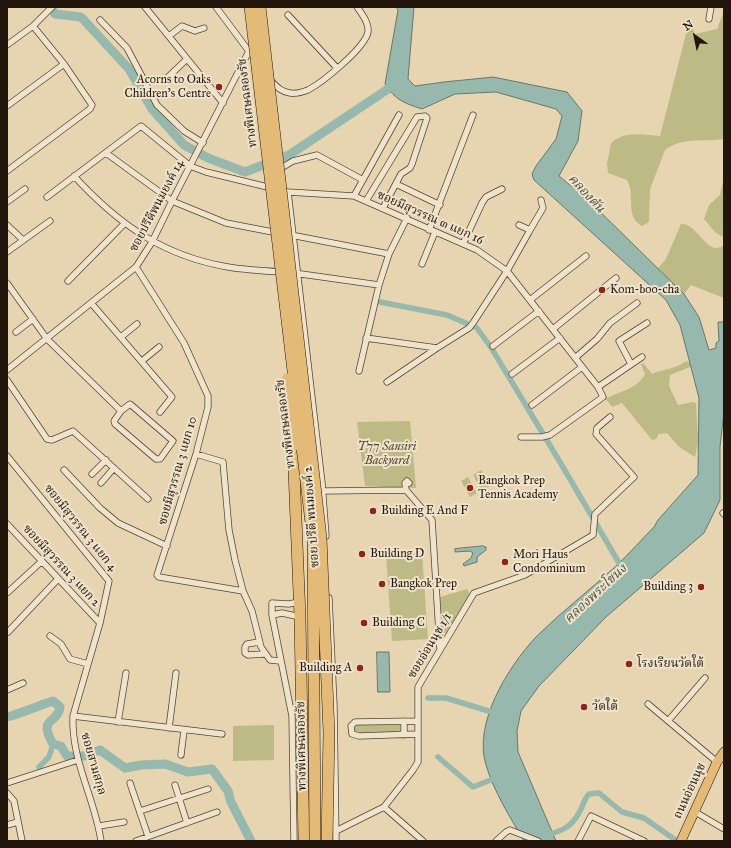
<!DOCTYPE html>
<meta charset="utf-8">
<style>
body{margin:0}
#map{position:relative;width:731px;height:848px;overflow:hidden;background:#e7d4b0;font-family:"IM FELL Great Primer",serif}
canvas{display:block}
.frame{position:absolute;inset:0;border:8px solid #22160c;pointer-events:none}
.north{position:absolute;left:675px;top:16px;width:40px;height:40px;-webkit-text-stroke:3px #efe3cc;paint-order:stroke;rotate:327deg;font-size:11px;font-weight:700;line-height:16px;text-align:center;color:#22160c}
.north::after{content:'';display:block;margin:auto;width:14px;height:18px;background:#22160c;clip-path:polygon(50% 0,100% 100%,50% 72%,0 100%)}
</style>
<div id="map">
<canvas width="731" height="848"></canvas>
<div class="frame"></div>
<div class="north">N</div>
</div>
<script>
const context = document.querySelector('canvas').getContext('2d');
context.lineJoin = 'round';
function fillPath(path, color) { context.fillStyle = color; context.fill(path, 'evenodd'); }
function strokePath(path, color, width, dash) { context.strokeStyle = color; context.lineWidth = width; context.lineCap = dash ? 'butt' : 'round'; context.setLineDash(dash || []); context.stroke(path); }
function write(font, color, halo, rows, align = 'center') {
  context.font = font + ' "IM FELL Great Primer","Noto Serif Thai",serif'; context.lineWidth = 4; context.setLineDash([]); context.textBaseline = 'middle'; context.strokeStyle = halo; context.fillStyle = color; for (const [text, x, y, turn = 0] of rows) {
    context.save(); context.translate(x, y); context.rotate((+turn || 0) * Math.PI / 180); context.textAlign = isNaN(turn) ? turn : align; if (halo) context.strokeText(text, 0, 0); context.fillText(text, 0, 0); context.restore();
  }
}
fillPath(new Path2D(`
 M724 11V139C705 142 681 137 665 150L650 189 649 222 642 226C624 216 636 195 627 180L608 173 607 164 611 144 608 148C619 129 643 135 660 136L686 34 689 30 693 29 695 34 717 29Z
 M724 176V238L715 232 704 219 709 205 720 195Z
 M681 224C698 223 707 258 724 245V298L691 285 684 294 658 268 666 259Z
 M686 361 690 363V367L670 375 669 386 678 405 693 402 696 403 698 442 695 457 679 447 667 433 659 434 656 439 652 440 622 403 612 407 606 399C618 391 637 390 645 374L641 364 643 363 652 374C663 369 676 369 686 361Z
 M410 421 416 488 365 486 357 422Z
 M481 470 490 486 482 491 473 475Z
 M468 477 477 493 470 497 461 481Z
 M422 553 428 639 392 641 386 555Z
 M467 589 470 594 446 633H443L440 597Z
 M402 723 403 733 356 734 354 732 353 727 356 724Z
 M274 725V760L233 761V726Z`), '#beba86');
const water = new Path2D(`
 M396 7H414L408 79 415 86 444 82 493 77 567 92 582 111 578 141 559 176 587 199 684 294 699 317 709 350 716 348V343L719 341 718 322H724V412L720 447V500L704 533 606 617 539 686 521 711 517 731 518 752 556 841H524C510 817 494 792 486 765 473 723 508 667 536 637 561 612 590 590 616 566 629 554 641 540 654 527L658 520 698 475 699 398 680 325 666 300 534 180 532 174 536 166 556 139 562 116 556 109 496 92 455 94 422 109C404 103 395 100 385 84L398 10Z
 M483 546 486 547V550L477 557V562L464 566 463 564 471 558 473 553 470 551 455 552V549Z
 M377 652H389L390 692H378Z`);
fillPath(water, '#97b8ac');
strokePath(water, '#68776c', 1);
strokePath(new Path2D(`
 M380 302 447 315 477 328 492 349 560 462 622 568
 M428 698H446L495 713
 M438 757 473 787 498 777
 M39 767 49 757 53 744
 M546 835C562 831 572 827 580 811 584 804 584 799 589 794L599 793 622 812 644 818 677 841`), '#97b8ac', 5.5);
strokePath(new Path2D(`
 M51 7 55 14 81 17 129 69 152 109 184 145 208 158 245 172 289 155 397 83
 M7 717C23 713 37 706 53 701L60 707C58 725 37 716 53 744L61 746 67 756H84L100 750 125 768 141 765 165 764 188 772 212 769 228 791 231 802 251 841`), '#97b8ac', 9);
const minor = new Path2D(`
 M145 7 223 103
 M216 7 251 54
 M288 15 337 68
 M709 19 711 7
 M100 20 127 48 157 105 184 131 203 143
 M169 36 182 26 195 31 204 28
 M7 45 33 26 52 7
 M167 78 187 59
 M270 80C276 86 281 92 290 93 296 94 303 92 308 90 323 82 365 48 368 32 369 23 362 14 357 7
 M7 106 64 64
 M106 153 172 201 226 223 278 233
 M283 167 293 161 317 155 363 180
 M7 171 90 109 92 105 64 64 33 26
 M74 176C118 224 163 256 228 267 246 270 265 271 283 272
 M396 184 440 205
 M288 192 322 483 326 536
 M354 196 399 115
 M47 197 141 126 190 166 206 172 288 192 354 196 477 250 507 271 598 387 603 397 550 435 542 437H521
 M366 201 417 117 425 116 427 118 412 164 410 168 401 174 383 208
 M7 202 25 189
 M7 225 23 240
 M429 230 473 115
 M530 230 543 208 541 200
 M291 235 389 254
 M463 244 482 203 486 197 502 189
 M7 252 50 221
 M422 264 435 232
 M136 267 184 343 208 396V407L196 454 157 575 159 577 243 591
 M294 273 379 285
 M68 281 124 224
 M7 283 47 339 121 411
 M530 300 586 256
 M92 304 172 397 160 412
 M553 329 616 278
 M16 332 33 319
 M121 337 137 324
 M366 338 437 348 469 328 473 323 507 271 529 232 530 230 519 225
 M493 346 539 311
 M575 358 597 339 610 323 637 303
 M142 361 159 347
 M631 364 619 341 647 323
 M7 370 136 267 152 242 172 201 249 51
 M359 371 379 285 389 254 407 218
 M512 374 560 338
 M7 380 47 439 52 440 73 431 148 499
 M387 382 437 348
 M598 387 642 357
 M130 404 173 441 160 459H156L115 424 114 421 121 411Z
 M532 405 582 367
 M196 454 223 462 229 530 235 560 243 591 252 611 261 647 270 660 280 661
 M7 456 109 581 100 623 73 716C71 760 95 799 101 841
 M64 470 100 508 118 523 167 546
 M92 474 106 460
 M101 483 114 468
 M406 490 405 483 407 481 409 483
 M323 491 406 490 432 520 440 649
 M723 513 724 514
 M7 524 100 623
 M7 593 42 561
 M329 598 334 706 336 841
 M272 615 282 613 300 617
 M8 632 58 579
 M50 636 61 644 70 659 88 664
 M259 642 247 644 245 647V653L248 655 264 654
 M7 690 23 683
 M648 704 717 762
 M73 716 222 734
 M404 721V735
 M668 721 705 678
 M118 722 126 673
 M169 728 176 673
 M417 734 359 736 352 734 351 726 355 722 418 721
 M181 755 184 730
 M7 783 78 760
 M130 783 148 836
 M175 785 187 823
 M7 793 14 801 22 841
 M140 811 208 789
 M697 813 724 829
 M7 825 18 822
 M99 826 124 822
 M336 831 384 807
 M136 841 217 812
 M294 841 292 716 272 615V603L289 604 299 602
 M423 841 384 807 413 770 418 762V687L474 593 525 575 593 535 595 514 634 477 596 434 597 428 610 417
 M496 841 506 832 510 830 538 841
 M578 841 591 816 644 841`);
const primary = new Path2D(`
 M681 841 717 762 724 752`);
const motorway = new Path2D(`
 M293 446 300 617 304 841`);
strokePath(minor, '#534635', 7);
strokePath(primary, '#22160c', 10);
strokePath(motorway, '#22160c', 12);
strokePath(minor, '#efe3cc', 5.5);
strokePath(primary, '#e4ba78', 9);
strokePath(motorway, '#e4ba78', 11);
const motorwayBridge = new Path2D(`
 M250 7 313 540 315 841
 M260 7 321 538 329 733 327 841
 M287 379 293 446`);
strokePath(motorwayBridge, '#22160c', 12, []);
strokePath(motorwayBridge, '#e4ba78', 11);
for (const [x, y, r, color] of [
 [219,87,4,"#8f2418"],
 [602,290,4,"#8f2418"],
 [470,488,4,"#8f2418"],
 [373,511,4,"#8f2418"],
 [362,554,4,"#8f2418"],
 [505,562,4,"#8f2418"],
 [382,584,4,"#8f2418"],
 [701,587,4,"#8f2418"],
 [364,623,4,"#8f2418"],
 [629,664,4,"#8f2418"],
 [360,668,4,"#8f2418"],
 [584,707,4,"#8f2418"]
]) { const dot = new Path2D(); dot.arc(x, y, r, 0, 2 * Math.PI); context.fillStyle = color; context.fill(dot); strokePath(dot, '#efe3cc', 1.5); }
write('12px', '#22160c', '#efe3cc', [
 ["Acorns to Oaks",211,80,"right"],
 ["Children's Centre",211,94,"right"],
 ["Kom-boo-cha",610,290],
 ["Bangkok Prep",478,481],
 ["Tennis Academy",478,495],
 ["Building E And F",381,511],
 ["Building D",370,554],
 ["Mori Haus",513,555],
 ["Condominium",513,569],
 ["Bangkok Prep",390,584],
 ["Building 3",693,587,"right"],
 ["Building C",372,623],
 ["โรงเรียนวัดใต้",637,664],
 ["Building A",352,668,"right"],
 ["วัดใต้",592,707]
], 'left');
write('12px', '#22160c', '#efe3cc', [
 ["ทางพิเศษฉลองรัช",248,103,-97],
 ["ซอยปรีดีพนมยงค์ 14",157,206,-62],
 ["ซอยมีสุวรรณ ๓ แยก 16",430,218,24],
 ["ทางพิเศษฉลองรัช",286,424,-97],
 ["ซอยมีสุวรรณ 3 แยก 10",178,471,-74],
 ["ซอย ปรีดี พนมยงค์ 2",312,517,-94],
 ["ซอยมีสุวรรณ 3 แยก 4",80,528,51],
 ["ซอยมีสุวรรณ 3 แยก 2",61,566,47],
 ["ซอยอ่อนนุช 1/1",430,646,-59],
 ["ทางพิเศษฉลองรัช",302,746,-91],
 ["ซอยสามสกุล",93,764,74],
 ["ถนนอ่อนนุช",690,791,-65]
]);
write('italic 12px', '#514731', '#efe3cc', [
 ["T77 Sansiri",387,447],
 ["Backyard",387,461]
]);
write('italic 13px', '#4b4f44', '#efe3cc', [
 ["คลองตัน",586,194,47],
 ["คลองพระโขนง",596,594,-43]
]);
</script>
